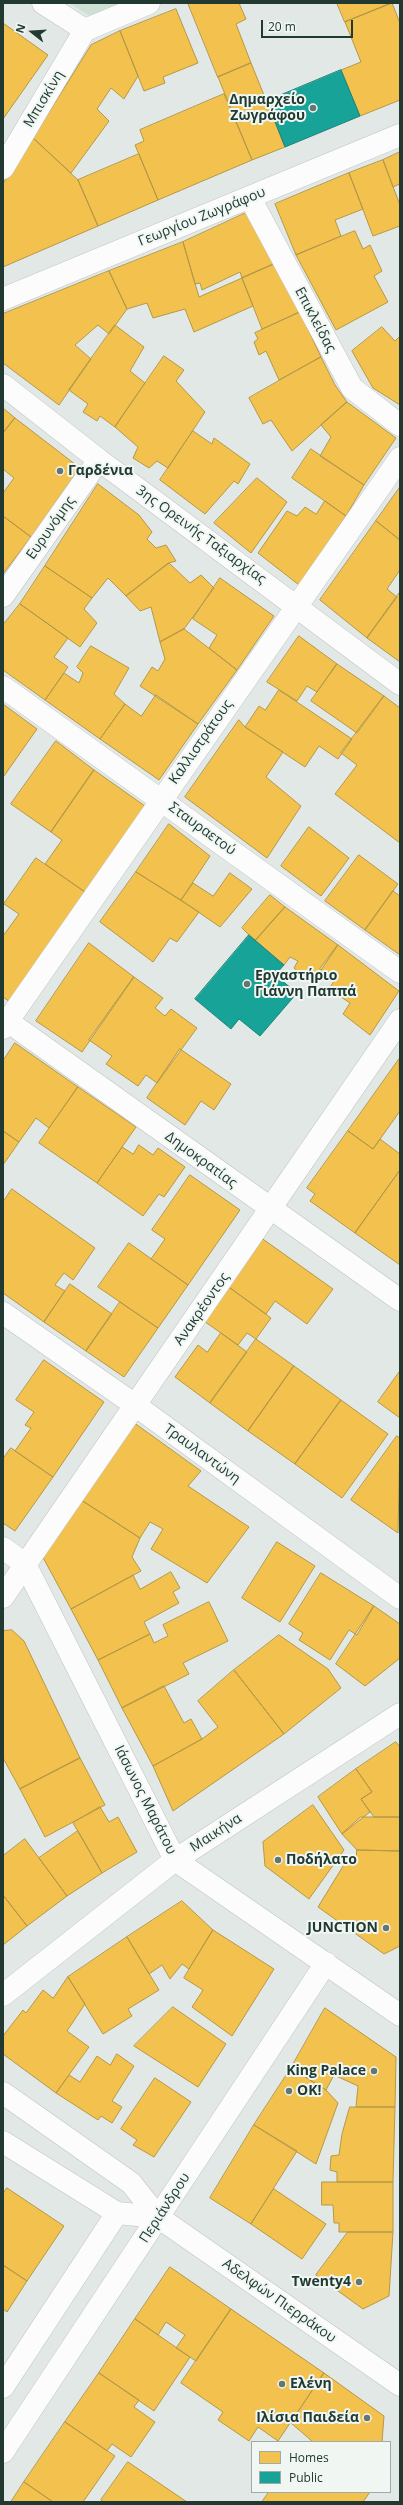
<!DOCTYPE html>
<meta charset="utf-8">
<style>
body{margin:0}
#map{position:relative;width:403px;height:2505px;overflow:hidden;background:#e2e8e5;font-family:"Open Sans",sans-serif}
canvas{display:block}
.frame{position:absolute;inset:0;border:4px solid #223932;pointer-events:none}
.legend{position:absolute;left:251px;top:2441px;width:140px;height:52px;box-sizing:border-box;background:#f0f7f3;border:1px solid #9eaba6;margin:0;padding:5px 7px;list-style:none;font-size:12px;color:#223932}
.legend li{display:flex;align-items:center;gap:8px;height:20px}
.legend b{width:20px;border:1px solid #9eaba6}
.north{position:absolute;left:12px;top:12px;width:40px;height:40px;-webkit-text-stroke:3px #f0f7f3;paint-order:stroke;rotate:287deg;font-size:11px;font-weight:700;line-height:16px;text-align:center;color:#223932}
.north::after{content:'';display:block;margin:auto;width:14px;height:18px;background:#223932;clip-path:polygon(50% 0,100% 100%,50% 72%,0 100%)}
.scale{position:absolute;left:261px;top:20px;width:92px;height:18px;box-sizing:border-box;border:2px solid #223932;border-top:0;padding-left:5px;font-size:12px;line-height:14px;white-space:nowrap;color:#223932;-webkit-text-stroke:3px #f0f7f3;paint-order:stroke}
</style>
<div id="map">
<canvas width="403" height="2505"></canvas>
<div class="frame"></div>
<ul class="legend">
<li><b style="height:11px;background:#f2c14e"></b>Homes</li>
<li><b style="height:11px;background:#17a398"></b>Public</li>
</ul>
<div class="north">N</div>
<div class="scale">20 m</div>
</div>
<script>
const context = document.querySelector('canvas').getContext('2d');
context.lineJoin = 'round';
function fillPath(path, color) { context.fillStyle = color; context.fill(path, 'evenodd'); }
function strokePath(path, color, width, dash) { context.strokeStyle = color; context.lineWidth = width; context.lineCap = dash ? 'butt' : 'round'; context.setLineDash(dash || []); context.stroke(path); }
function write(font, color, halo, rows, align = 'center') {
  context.font = font + ' "Open Sans",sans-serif'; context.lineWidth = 4; context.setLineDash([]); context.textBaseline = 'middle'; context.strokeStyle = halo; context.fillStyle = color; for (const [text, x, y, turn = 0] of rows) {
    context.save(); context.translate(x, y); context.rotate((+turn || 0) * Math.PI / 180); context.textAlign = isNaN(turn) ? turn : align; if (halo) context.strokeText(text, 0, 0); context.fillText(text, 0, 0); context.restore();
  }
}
fillPath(new Path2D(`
 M69 3H121L90 16Z`), '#cde0d1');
const homes = new Path2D(`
 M188 3H239L246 19 236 24 251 63 218 77Z
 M337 3H392L345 22Z
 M392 3 400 23V100L360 116 341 70 361 62 345 22Z
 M176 9 198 63 163 77 165 83 144 91 120 31Z
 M3 23 48 55 3 119Z
 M120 31 138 76 124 99 111 88 97 109 109 121 71 173 33 138 91 45Z
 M251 63 285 147 252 160 218 77Z
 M224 94 252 160 158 200 135 145 144 141 140 130Z
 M33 138 78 180 98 226 3 267V184Z
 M400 152V184L393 187 383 160Z
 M139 154 158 200 98 226 78 180Z
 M383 160 400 205V226L373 236 349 173Z
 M349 173 363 209 335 220 341 236 296 255 275 204Z
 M248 212 274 264 242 278 240 272 202 290 200 283 195 284 183 242Z
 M355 231 363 249 370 245 382 271 374 276 388 302 336 330 296 255Z
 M183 242 199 297 242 278 253 306 194 332 185 309 153 318 147 303 127 309 109 271Z
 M274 264 300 312 262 329 242 278Z
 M109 271 127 309 109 334 98 325 75 345 91 359 59 405 3 363V314Z
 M300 312 321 357 279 380 266 351 259 355 254 342 258 339 255 333Z
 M115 325 144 347 130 371 145 383 115 427 100 416 97 421 83 412 88 404 69 390Z
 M382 327 395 341 400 336V405L373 388 352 351Z
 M164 356 184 370 176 381 205 412 168 468 157 461 149 468 133 458 138 447 115 427Z
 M321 357 335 385 347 402 292 451 271 420 263 424 249 398Z
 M347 402 396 438 364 485 320 456 331 437 321 425Z
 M3 408 15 418 3 433Z
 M15 418 80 468 31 537 3 516V493L14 478 3 469V433Z
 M193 431 212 444 214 438 250 464 238 484 234 481 205 514 160 480Z
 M311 449 364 485 346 516 292 478Z
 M257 478 287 502 251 553 214 523Z
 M98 484 139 515 152 532 147 539 156 548 166 545 176 561 169 563 126 596 108 578 92 598 45 566Z
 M400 487V540L376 521Z
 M325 501 346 516 299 585 258 553 287 511 297 516 305 507 316 514Z
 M3 516 31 537 3 574Z
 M376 521 400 540V570L387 589 397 597 367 638 320 600Z
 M169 563 190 583 201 575 214 588 184 629 160 642 151 607 140 611 126 596Z
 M45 566 92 598 84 609 97 623 80 647 20 604Z
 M220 578 274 616 237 670 209 648 217 635 193 619Z
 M400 592V662L367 638Z
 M20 604 68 638 54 657 68 667 45 700 3 670V625Z
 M184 629 237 670 198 724 140 686 152 667 158 671 165 659 160 642Z
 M299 636 337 664 317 692 307 686 297 701 267 682Z
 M91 646 129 668 114 694 125 704 100 739 45 700 64 673 79 683 83 673 77 667Z
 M337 664 384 696 357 733 311 701Z
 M279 690 352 739 338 759 319 746 305 767 245 727 259 706 265 710Z
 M156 695 198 724 159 780 100 739 125 704 141 716Z
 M384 696 400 708V843L335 794 357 765 341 753Z
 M3 704 37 729 4 776 3 775Z
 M239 720 245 727 283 752 266 777 301 806 267 858 185 797Z
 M56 741 94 770 51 832 11 804Z
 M94 770 145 806 85 892 45 864 62 840 51 832Z
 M169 824 210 856 181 900 136 872Z
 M309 827 349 858 321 896 281 866Z
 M359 855 398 884 365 930 325 901Z
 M36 858 85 892 10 1002 3 997V936L19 914 4 904Z
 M136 872 199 912 177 942 170 938 153 962 100 922Z
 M230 873 252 889 220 927 181 900 193 883 213 896Z
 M393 891 400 896V955L365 930Z
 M270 895 285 907 255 941 242 928Z
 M285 907 338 945 317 976 309 970 304 977 294 968 298 961 290 957 284 965 255 941Z
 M89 943 134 977 82 1052 36 1021Z
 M338 945 399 991 370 1035 343 1014 350 1003 329 989 334 981 320 969Z
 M134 977 163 998 155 1008 165 1016 171 1009 197 1028 157 1083 146 1075 138 1086 106 1064 112 1056 89 1040Z
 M15 1043 78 1087 49 1128 36 1118 19 1142 3 1131V1061Z
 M180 1049 231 1084 214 1110 201 1101 185 1125 147 1098Z
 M399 1059 400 1111 373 1149 348 1131Z
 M78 1087 136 1127 97 1183 39 1143Z
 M3 1131 19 1142 3 1165Z
 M348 1131 373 1149 380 1139 400 1154V1170L355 1233 310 1201 315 1194 307 1188Z
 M139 1145 153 1155 158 1148 185 1167 164 1197 159 1194 143 1216 97 1183 122 1147 133 1154Z
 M399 1172 400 1173V1265L355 1233Z
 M190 1175 240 1210 188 1285 151 1259 165 1239 152 1230Z
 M12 1189 95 1248 73 1280 64 1273 55 1285 65 1291 44 1322 3 1293V1202Z
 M260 1237 333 1289 307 1324 275 1301 266 1314 226 1285Z
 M129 1243 188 1285 158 1328 98 1287Z
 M70 1284 112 1314 86 1351 44 1322Z
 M226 1285 271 1318 256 1339 247 1333 238 1345 201 1319Z
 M120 1302 158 1328 124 1377 86 1351Z
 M221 1333 247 1352 210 1403 175 1377 198 1345 207 1352Z
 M256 1339 294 1366 248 1431 210 1403Z
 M44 1360 104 1402 53 1477 15 1451 31 1428 25 1425 34 1412 16 1400Z
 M294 1366 341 1400 295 1464 248 1431Z
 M400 1371V1418L378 1402Z
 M341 1400 388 1434 342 1498 295 1464Z
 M133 1422 201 1471 188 1486 249 1527 207 1583 151 1549 163 1529 150 1522 140 1538 78 1498Z
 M397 1436 400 1438 398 1533 351 1500Z
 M11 1448 53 1477 15 1531 3 1523V1459Z
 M78 1498 140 1538 132 1557 141 1571 71 1609 40 1552Z
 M277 1542 315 1566 280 1622 242 1598Z
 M171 1572 180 1588 173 1592 179 1603 144 1622 150 1634 98 1660 71 1609 133 1575 140 1589Z
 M321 1573 374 1606 357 1635 349 1630 330 1660 299 1640 303 1633 289 1624Z
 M209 1602 228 1641 183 1663 189 1674 122 1708 98 1660 150 1634 154 1643 168 1636 163 1625Z
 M374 1606 400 1624V1658L365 1686 336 1664Z
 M12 1630 24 1641 80 1758 20 1789 3 1758V1631Z
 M279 1635 328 1669 341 1688 284 1734 234 1670Z
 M234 1670 284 1734 173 1811 153 1766 202 1739 218 1727 198 1701Z
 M164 1686 184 1723 191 1719 202 1739 153 1766 122 1708Z
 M396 1742 400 1747V1817H374L361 1799 372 1792 356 1769Z
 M80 1758 105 1805 45 1837 20 1789Z
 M356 1769 372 1792 361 1799 370 1812 342 1834 318 1797Z
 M313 1805 344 1850 309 1899 265 1866 263 1842Z
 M100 1807 109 1822 118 1817 137 1852 102 1873 73 1823Z
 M361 1817H400V1851L357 1850 342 1834Z
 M78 1831 102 1873 67 1896 39 1858Z
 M25 1839 67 1896 27 1926 3 1895V1856Z
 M357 1850 400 1851V1946L384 1954 318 1907 348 1858 356 1860Z
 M3 1895 27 1926 3 1945Z
 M182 1901 213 1930 189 1969 182 1964 170 1979 162 1965 149 1974 127 1937Z
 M213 1930 274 1969 232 2036 192 2007 203 1990 184 1978Z
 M127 1937 159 1990 128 2009 132 2016 103 2034 68 1977Z
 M68 1977 85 2004 67 2031 89 2047 56 2093 3 2054V2036L23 2010 26 2013 43 1990 53 1998Z
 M173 2007 226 2044 198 2087 134 2046Z
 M325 2008 396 2057 395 2107H356L358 2086 334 2075 326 2090 291 2068Z
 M117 2054 134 2066 112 2101 122 2107 112 2123 101 2116 98 2120 56 2093 69 2075 80 2082 97 2056 110 2065Z
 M291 2068 326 2090 338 2103 316 2164 254 2125Z
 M155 2078 191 2102 154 2157 133 2145 137 2140 121 2129Z
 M350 2107H395L393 2182H337V2172L330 2170 331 2156 339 2155 342 2134Z
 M254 2125 297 2151 251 2224 210 2198Z
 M322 2182H393V2232H339V2223H334L333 2205H322Z
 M7 2188 64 2226 27 2281 3 2265V2194Z
 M274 2189 326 2224 302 2259 251 2224Z
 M348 2232H393L389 2296 363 2309 316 2275Z
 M3 2265 27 2281 7 2312 3 2309Z
 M170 2267 231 2309 196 2361 176 2348 185 2335 166 2322 158 2335 135 2319Z
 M231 2309 324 2373 278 2441 258 2427 249 2441 218 2420 223 2412 181 2383Z
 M135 2319 190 2357 154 2411 99 2373Z
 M99 2373 139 2400 134 2407 155 2422 131 2457 112 2444 107 2451 65 2422Z
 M324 2373 384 2416 382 2442H313L291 2423Z
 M65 2422 115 2456 83 2502H53L24 2482Z
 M128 2462 187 2502H104L101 2500Z
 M24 2482 53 2502H11Z
 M269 2492H370L363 2502H262Z`);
fillPath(homes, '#f2c14e');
strokePath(homes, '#b49846', 1);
const public = new Path2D(`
 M341 70 360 116 285 147 267 101Z
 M249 935 284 965 275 975 297 993 260 1036 239 1019 231 1029 195 999Z`);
fillPath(public, '#17a398');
strokePath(public, '#1a8379', 1);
const street = new Path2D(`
 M43 3 85 30
 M85 30 149 3
 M3 168 85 30
 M250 198 352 388 400 425
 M3 385 99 460 400 684
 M3 596 99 460
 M3 687 400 972
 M3 1018 400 1300
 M3 1028 400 458
 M3 1313 135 1405 400 1598
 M3 1548 25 1564 175 1860 400 2015
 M3 1597 400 1020
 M3 1995 175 1860 400 1714
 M3 2093 131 2183 158 2217 400 2385
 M3 2142 117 2213 158 2217
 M3 2387 117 2213
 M3 2452 326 1963`);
const secondary = new Path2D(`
 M3 299 400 135`);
strokePath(street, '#bfc4c2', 23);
strokePath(secondary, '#bfc5c2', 23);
strokePath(street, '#fbfcfb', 22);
strokePath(secondary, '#fbfcfb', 22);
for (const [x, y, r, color] of [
 [313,108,4,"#657671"],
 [60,471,4,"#657671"],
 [247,984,4,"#657671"],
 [278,1860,4,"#657671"],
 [386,1928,4,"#657671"],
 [374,2071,4,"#657671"],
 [289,2091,4,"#657671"],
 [359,2282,4,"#657671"],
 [282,2384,4,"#657671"],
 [367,2418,4,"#657671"]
]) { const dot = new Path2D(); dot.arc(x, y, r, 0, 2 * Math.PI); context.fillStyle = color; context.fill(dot); strokePath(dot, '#f0f7f3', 1.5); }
write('14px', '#223932', '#f0f7f3', [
 ["Μπισκίνη",44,99,-59],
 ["Γεωργίου Ζωγράφου",202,217,-22],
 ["Επικλείδας",315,320,62],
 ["Ευρυνόμης",51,528,-55],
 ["3ης Ορεινής Ταξιαρχίας",201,535,36],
 ["Καλλιστράτους",201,742,-55],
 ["Σταυραετού",202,829,36],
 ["Δημοκρατίας",201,1160,36],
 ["Ανακρέοντος",202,1309,-55],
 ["Τραυλαντώνη",202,1454,36],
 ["Ιάσωνος Μαράτου",145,1800,63],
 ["Μαικήνα",216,1833,-33],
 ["Περιάνδρου",165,2208,-57],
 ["Αδελφών Πιερράκου",279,2301,35]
]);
write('bold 14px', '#223932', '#f0f7f3', [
 ["Δημαρχείο",305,100],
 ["Ζωγράφου",305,116],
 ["Γαρδένια",68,471,"left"],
 ["Εργαστήριο",255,976,"left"],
 ["Γιάννη Παππά",255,992,"left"],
 ["Ποδήλατο",286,1860,"left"],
 ["JUNCTION",378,1928],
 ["King Palace",366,2071],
 ["ΟΚ!",297,2091,"left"],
 ["Twenty4",351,2282],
 ["Ελένη",290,2384,"left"],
 ["Ιλίσια Παιδεία",359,2418]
], 'right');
</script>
